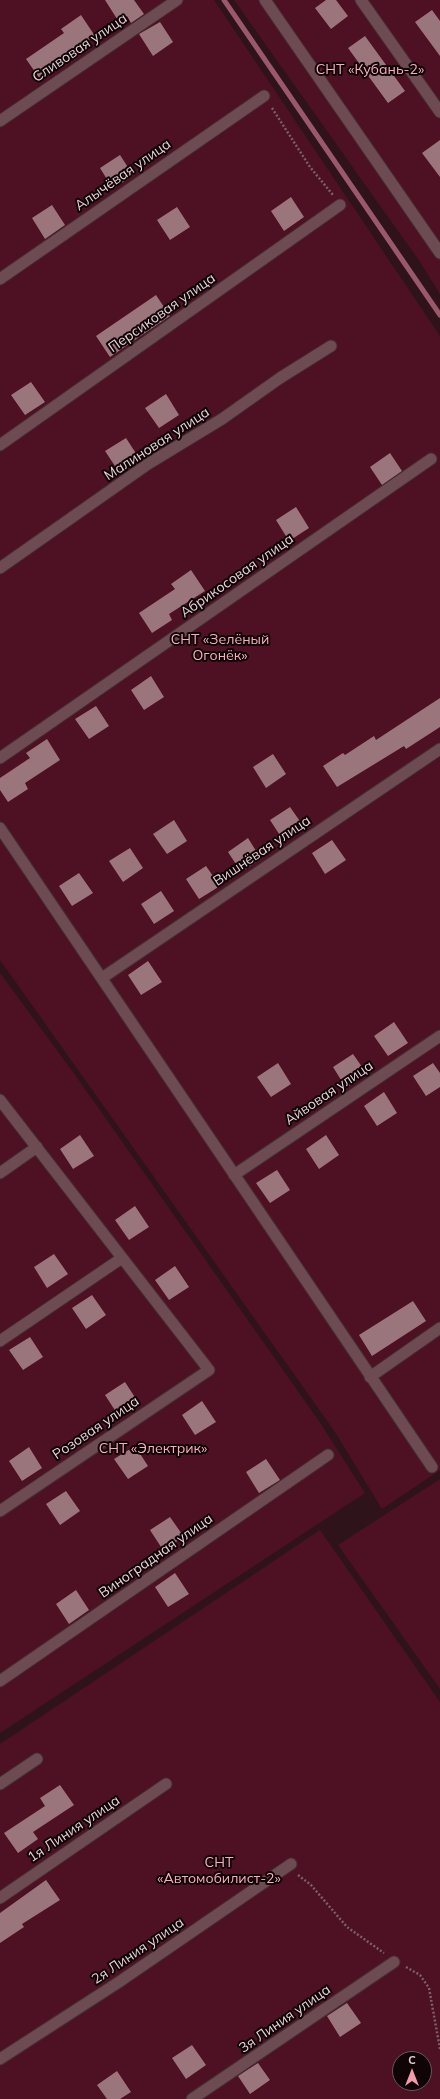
<!DOCTYPE html>
<meta charset="utf-8">
<style>
body{margin:0}
#map{position:relative;width:440px;height:2099px;overflow:hidden;background:#2f131a;font-family:Mulish,sans-serif}
canvas{display:block}
.north{position:absolute;left:392px;top:2051px;width:40px;height:40px;box-sizing:border-box;background:#0f0406;border:1px solid #66575a;border-radius:50%;rotate:0deg;font-size:11px;font-weight:700;line-height:16px;text-align:center;color:#e8d3d7}
.north::after{content:'';display:block;margin:auto;width:14px;height:18px;background:#f39aab;clip-path:polygon(50% 0,100% 100%,50% 72%,0 100%)}
</style>
<div id="map">
<canvas width="440" height="2099"></canvas>
<div class="north">С</div>
</div>
<script>
const context = document.querySelector('canvas').getContext('2d');
context.lineJoin = 'round';
function fillPath(path, color) { context.fillStyle = color; context.fill(path, 'evenodd'); }
function strokePath(path, color, width, dash) { context.strokeStyle = color; context.lineWidth = width; context.lineCap = dash ? 'butt' : 'round'; context.setLineDash(dash || []); context.stroke(path); }
function write(font, color, halo, rows, align = 'center') {
  context.font = font + ' Mulish,sans-serif'; context.lineWidth = 4; context.setLineDash([]); context.textBaseline = 'middle'; context.strokeStyle = halo; context.fillStyle = color; for (const [text, x, y, turn = 0] of rows) {
    context.save(); context.translate(x, y); context.rotate((+turn || 0) * Math.PI / 180); context.textAlign = isNaN(turn) ? turn : align; if (halo) context.strokeText(text, 0, 0); context.fillText(text, 0, 0); context.restore();
  }
}
fillPath(new Path2D(`
 M0 0H214L440 336V1470L382 1509 335 1432 0 960Z
 M234 0H440V294L420 262Z
 M0 973 73 1072 319 1421 365 1493 0 1733Z
 M440 1479V1689L338 1545Z
 M320 1530 440 1702V2099H0V1744ZM400 2059H424V2083H400Z`), '#4e1023');
strokePath(new Path2D(`
 M224 0 440 315`), '#9a586a', 5);
fillPath(new Path2D(`
 M105 0H134L144 14 131 23 127 16 119 22Z
 M326 0H336L348 16 331 29 315 8Z
 M432 10 440 21V56L415 22Z
 M81 15 95 36 57 61 60 66 40 79 26 59 64 33 61 29Z
 M160 22 173 42 153 56 139 34Z
 M365 36 405 91 388 103 348 48Z
 M440 140V177L422 153Z
 M120 155 133 175 113 189 100 168Z
 M291 197 304 217 284 231 271 211Z
 M52 205 65 225 45 239 32 218Z
 M177 207 190 227 170 240 157 220Z
 M156 295 170 316 110 357 96 336Z
 M31 382 45 402 25 415 11 395Z
 M166 394 179 415 159 428 145 408Z
 M126 438 139 458 119 472 105 451Z
 M390 453 402 471 382 485 370 467Z
 M296 507 309 528 289 541 276 520Z
 M191 570 205 591 169 614 172 620 152 633 139 613 175 589 171 584Z
 M151 676 164 697 144 710 131 690Z
 M440 698V727L406 749 404 746 337 787 323 766 343 753 345 755 374 736 376 740Z
 M96 706 109 726 89 739 75 719Z
 M47 739 60 760 25 783 28 789 8 802 0 790V778L30 758 26 753Z
 M273 754 286 774 266 788 253 767Z
 M290 807 304 827 283 840 270 820Z
 M174 820 187 841 167 854 153 834Z
 M248 838 261 859 241 872 228 852Z
 M332 840 346 860 325 874 312 853Z
 M130 848 143 868 123 882 109 861Z
 M206 866 220 886 199 899 186 879Z
 M79 873 93 893 72 906 59 886Z
 M161 891 174 911 154 924 141 904Z
 M148 961 162 982 141 995 128 975Z
 M394 1022 408 1043 388 1056 374 1036Z
 M353 1054 367 1074 346 1088 333 1067Z
 M278 1063 291 1084 271 1097 257 1077Z
 M433 1063 440 1073V1087L426 1096 413 1076Z
 M384 1092 397 1113 377 1126 364 1106Z
 M80 1135 94 1156 73 1169 60 1149Z
 M326 1135 339 1155 319 1169 306 1149Z
 M277 1170 290 1190 270 1203 256 1183Z
 M135 1206 149 1227 129 1240 115 1220Z
 M54 1254 68 1274 47 1288 34 1267Z
 M175 1266 189 1287 169 1300 155 1280Z
 M92 1295 106 1315 86 1329 72 1308Z
 M413 1301 426 1321 372 1356 359 1335Z
 M30 1337 43 1357 23 1370 9 1350Z
 M125 1382 138 1402 118 1415 105 1395Z
 M202 1401 216 1422 195 1435 182 1415Z
 M135 1446 148 1466 128 1479 114 1459Z
 M29 1447 42 1468 22 1481 9 1461Z
 M266 1459 280 1480 259 1493 246 1472Z
 M66 1491 80 1511 60 1525 46 1504Z
 M170 1517 184 1537 163 1550 150 1530Z
 M175 1573 189 1594 168 1607 155 1587Z
 M76 1590 89 1610 69 1624 56 1604Z
 M60 1785 74 1805 33 1832 38 1839 18 1853 4 1833 45 1806 40 1798Z
 M46 1880 60 1900 22 1924 24 1927 0 1943V1913Z
 M347 2003 361 2023 340 2037 327 2016Z
 M192 2045 206 2065 186 2079 172 2058Z
 M258 2063 270 2080 250 2094 238 2076Z
 M117 2071 131 2092 120 2099H107L97 2085Z`), '#9a767c');
const minor = new Path2D(`
 M265 0 440 253
 M361 0 440 112
 M0 121 177 0
 M0 279 264 96
 M0 445 340 205
 M0 568 148 464 222 419 280 378 331 346
 M0 758 431 459
 M0 828 432 1467
 M102 978 440 749
 M0 1100 209 1370 0 1511
 M0 1173 37 1147
 M234 1175 440 1036
 M0 1341 122 1258
 M370 1377 440 1328
 M0 1681 328 1455
 M0 1784 37 1759
 M0 1898 166 1784
 M0 2059 119 1982 291 1864
 M192 2099 394 1962`);
strokePath(minor, '#442f33', 13);
strokePath(new Path2D(`
 M272 108 310 167 333 195
 M298 1875 311 1885 347 1927 384 1953
 M406 1967 420 1975 429 1988 440 2049`), '#7b6167', 2.5, [2, 2]);
strokePath(minor, '#6d4b52', 11);
write('14px', '#e8d3d7', '#0f0406', [
 ["Сливовая улица",80,48,-34],
 ["Алычёвая улица",123,175,-35],
 ["Персиковая улица",162,313,-35],
 ["Малиновая улица",157,444,-33],
 ["Абрикосовая улица",237,576,-35],
 ["Вишнёвая улица",262,851,-34],
 ["Айвовая улица",329,1093,-34],
 ["Розовая улица",96,1428,-34],
 ["Виноградная улица",156,1556,-35],
 ["1я Линия улица",74,1829,-34],
 ["2я Линия улица",138,1951,-34],
 ["3я Линия улица",285,2019,-35]
]);
write('14px', '#f8adbb', '#0f0406', [
 ["СНТ «Кубань-2»",370,70],
 ["СНТ «Зелёный",220,640],
 ["Огонёк»",220,656],
 ["СНТ «Электрик»",153,1449],
 ["СНТ",219,1863],
 ["«Автомобилист-2»",219,1879]
]);
</script>
